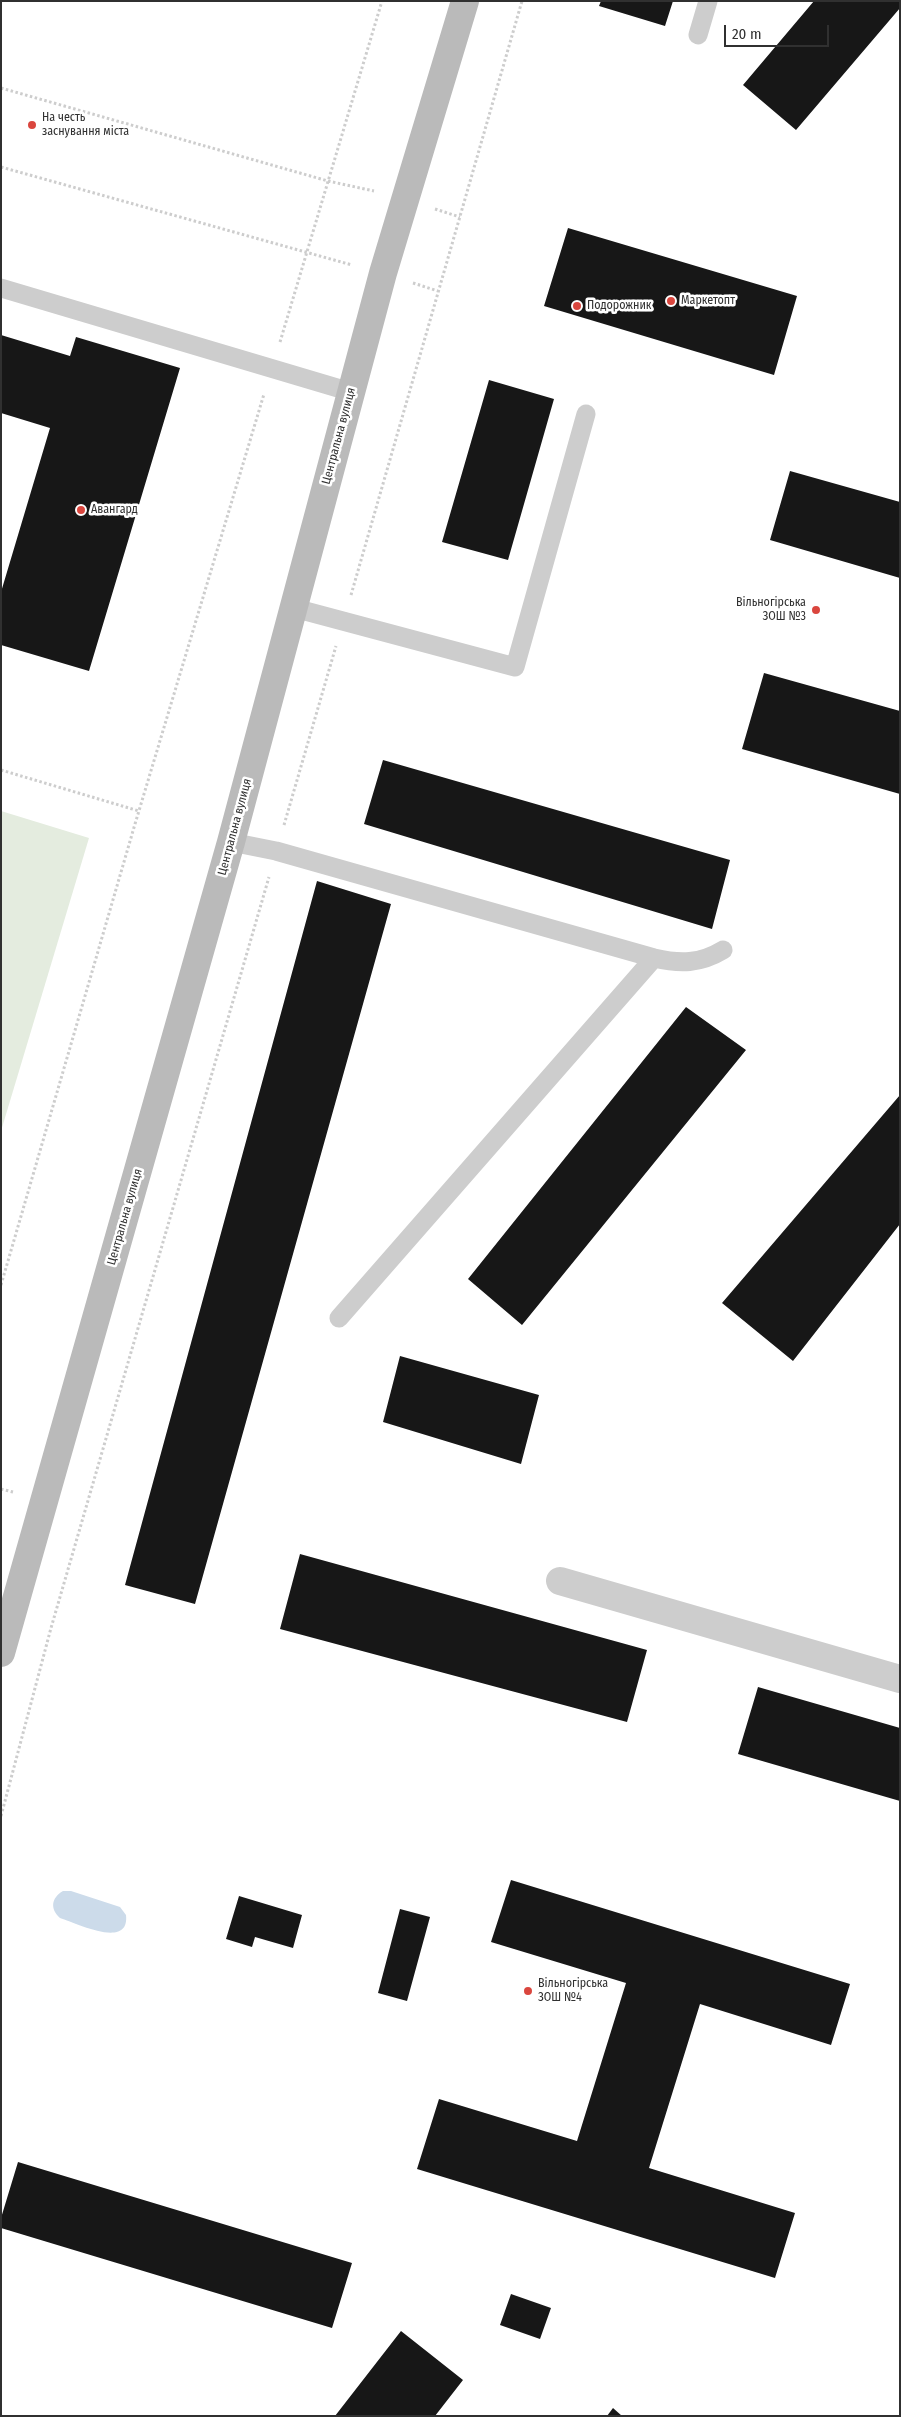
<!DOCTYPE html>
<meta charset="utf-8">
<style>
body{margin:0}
#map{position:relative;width:901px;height:2417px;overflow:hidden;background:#fff;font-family:"Fira Sans Condensed",sans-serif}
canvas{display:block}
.frame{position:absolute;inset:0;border:2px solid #303030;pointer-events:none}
.scale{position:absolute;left:724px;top:25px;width:105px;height:22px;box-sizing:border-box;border:2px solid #303030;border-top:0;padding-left:6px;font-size:15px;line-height:18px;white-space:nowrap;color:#303030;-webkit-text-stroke:4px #fff;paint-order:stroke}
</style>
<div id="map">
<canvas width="901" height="2417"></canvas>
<div class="frame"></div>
<div class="scale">20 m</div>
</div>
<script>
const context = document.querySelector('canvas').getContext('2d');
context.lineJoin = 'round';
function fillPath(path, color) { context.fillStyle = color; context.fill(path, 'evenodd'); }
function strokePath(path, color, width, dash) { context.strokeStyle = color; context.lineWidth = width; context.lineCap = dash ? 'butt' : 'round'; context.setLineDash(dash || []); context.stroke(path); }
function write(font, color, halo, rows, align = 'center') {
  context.font = font + ' "Fira Sans Condensed",sans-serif'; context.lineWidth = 5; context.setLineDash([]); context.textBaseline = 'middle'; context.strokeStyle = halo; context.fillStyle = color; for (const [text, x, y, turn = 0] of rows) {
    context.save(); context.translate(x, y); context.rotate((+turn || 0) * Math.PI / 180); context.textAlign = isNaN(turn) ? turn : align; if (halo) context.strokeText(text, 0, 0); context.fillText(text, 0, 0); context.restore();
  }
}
fillPath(new Path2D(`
 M1 811 89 838 1 1131Z`), '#e4ecdf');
fillPath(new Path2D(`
 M63 1891H71L120 1907 126 1915C130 1950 76 1923 60 1918 50 1909 51 1898 63 1891Z`), '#ccdbea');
fillPath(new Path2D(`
 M601 1H673L665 26 599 6Z
 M814 1H900V8L796 130 743 85Z
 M568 228 797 296 774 375 544 306Z
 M1 335 70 356 76 337 180 368 89 671 1 645V592L50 428 1 413Z
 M489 380 554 399 508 560 442 542Z
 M790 471 900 502V578L770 540Z
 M764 673 900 711V794L742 749Z
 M383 760 730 860 712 929 364 824Z
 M317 881 391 904 195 1604 125 1585Z
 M686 1007 746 1050 522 1325 468 1279Z
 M900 1095V1224L793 1361 722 1303Z
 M400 1356 539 1395 521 1464 383 1422Z
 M300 1554 647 1650 627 1722 280 1629Z
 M758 1687 900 1728V1801L738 1754Z
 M511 1880 850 1984 831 2045 700 2004 649 2168 795 2213 775 2278 417 2169 439 2099 577 2141 626 1983 491 1942Z
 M239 1896 302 1915 293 1948 255 1937 252 1947 226 1939Z
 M400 1909 430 1917 407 2001 378 1993Z
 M18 2162 352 2263 332 2328 1 2228V2218Z
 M511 2294 551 2308 540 2339 500 2325Z
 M401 2331 463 2380 435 2416H335Z
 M613 2408 622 2416H607Z`), '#171717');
strokePath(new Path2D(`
 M1 88 328 181 374 191
 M1 167 352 265
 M435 209 460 217
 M413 283 438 291
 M280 342 382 1
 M351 595 522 1
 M1 770 139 811
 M284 825 336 646
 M1 1285 135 824 264 394
 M1 1489 13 1492
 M1 1816 51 1628 269 877`), '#cdcdcd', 3, [2.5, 2.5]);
strokePath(new Path2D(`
 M698 35 708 1
 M1 288 351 392
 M294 608 515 667 586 414
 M231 842 276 851 654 958C680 964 700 964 723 950
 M339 1318 654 958`), '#cdcdcd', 19);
strokePath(new Path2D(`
 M560 1581 900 1679`), '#cdcdcd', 28);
strokePath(new Path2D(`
 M1 1653 231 842 383 273 465 1`), '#bababa', 28);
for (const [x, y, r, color] of [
 [32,125,5,"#da463e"],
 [671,301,5,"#da463e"],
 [577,306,5,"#da463e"],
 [81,510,5,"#da463e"],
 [816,610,5,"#da463e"],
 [528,1991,5,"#da463e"]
]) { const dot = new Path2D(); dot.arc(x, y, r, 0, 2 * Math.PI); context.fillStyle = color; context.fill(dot); strokePath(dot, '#fff', 2); }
write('12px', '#303030', '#fff', [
 ["На честь",42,118],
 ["заснування міста",42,132],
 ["Маркетопт",681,301],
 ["Подорожник",587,306],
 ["Авангард",91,510],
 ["Вільногірська",806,603,"right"],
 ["ЗОШ №3",806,617,"right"],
 ["Вільногірська",538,1984],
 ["ЗОШ №4",538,1998]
], 'left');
write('12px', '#303030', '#fff', [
 ["Центральна вулиця",339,436,-75],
 ["Центральна вулиця",235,827,-75],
 ["Центральна вулиця",125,1217,-74]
]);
</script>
